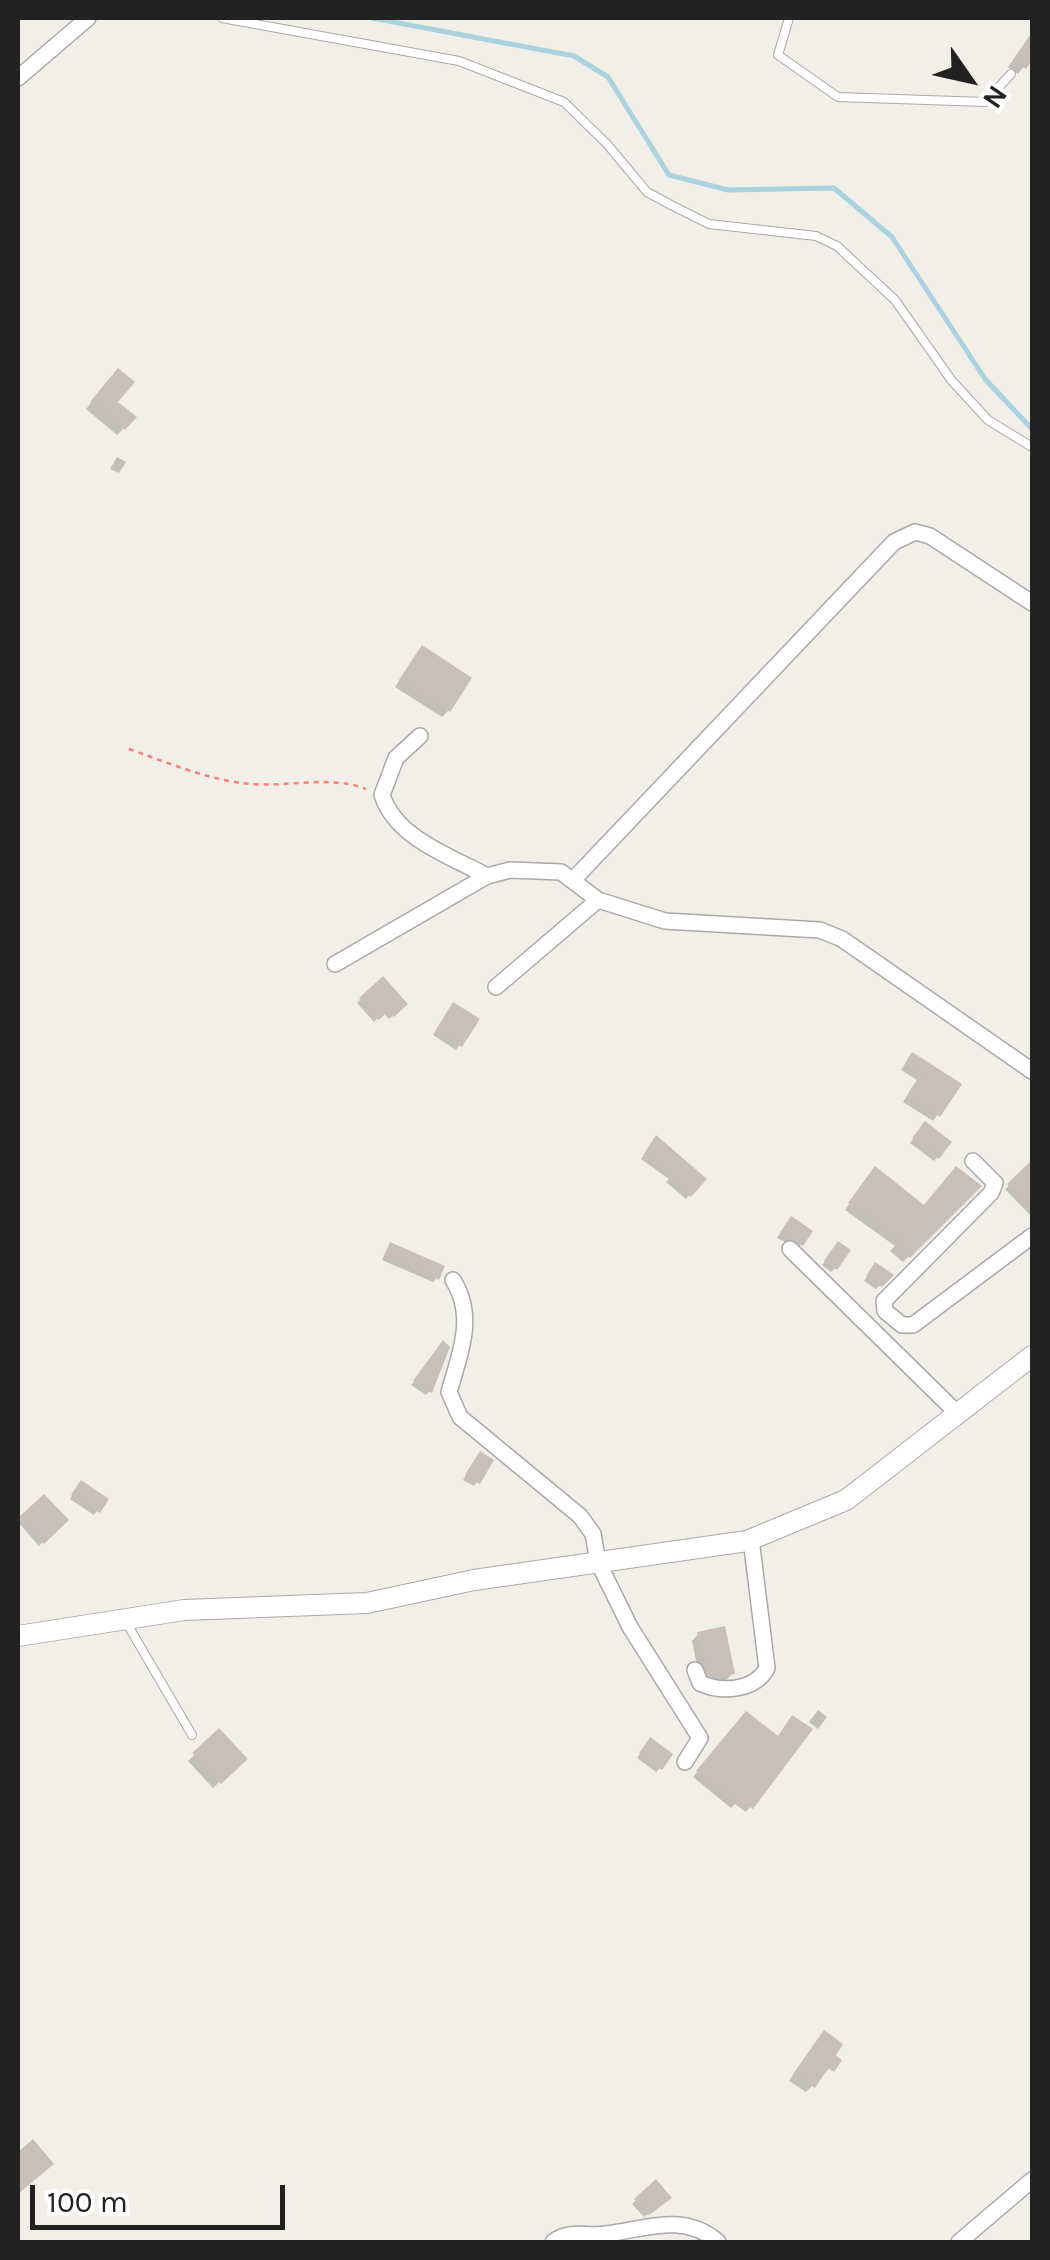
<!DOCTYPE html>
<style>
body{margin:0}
#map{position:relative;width:1050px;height:2260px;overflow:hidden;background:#f2efe9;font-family:Karla,sans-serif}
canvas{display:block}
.frame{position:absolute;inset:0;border:20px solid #222;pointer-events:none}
.north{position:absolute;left:920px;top:30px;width:100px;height:100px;-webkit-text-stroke:8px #fff;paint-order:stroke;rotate:124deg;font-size:28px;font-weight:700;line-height:40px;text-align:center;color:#222}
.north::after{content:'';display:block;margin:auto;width:35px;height:45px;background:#222;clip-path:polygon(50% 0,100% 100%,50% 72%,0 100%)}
.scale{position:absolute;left:30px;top:2185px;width:255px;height:45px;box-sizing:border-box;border:5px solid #222;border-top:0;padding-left:12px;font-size:30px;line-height:35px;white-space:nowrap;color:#222;-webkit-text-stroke:8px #fff;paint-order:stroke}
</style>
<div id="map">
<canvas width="1050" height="2260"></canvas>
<div class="frame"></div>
<div class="north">N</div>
<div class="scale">100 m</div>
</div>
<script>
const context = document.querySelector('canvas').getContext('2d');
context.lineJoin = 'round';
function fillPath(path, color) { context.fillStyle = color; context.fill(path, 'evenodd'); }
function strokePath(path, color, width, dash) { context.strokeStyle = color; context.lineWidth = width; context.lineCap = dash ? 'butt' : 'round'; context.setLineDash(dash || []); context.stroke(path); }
fillPath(new Path2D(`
 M1032 33V56L1018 74 1008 67Z
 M112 378 123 429 117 435 86 409Z
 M117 457 126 462 119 473 110 469Z
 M416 654 448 711 442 717 395 687Z
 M383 980 405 1004 389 1019 383 1013 374 1022 357 1003Z
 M449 1009 476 1020 456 1050 433 1035Z
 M907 1061 958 1085 933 1121 903 1102 917 1080 901 1070Z
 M922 1128 937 1157 934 1161 910 1143Z
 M653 1142 704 1179 686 1199 666 1182 669 1179 641 1159Z
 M1028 1168 1032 1173 1030 1215 1005 1189Z
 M870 1175 924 1208 978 1187 903 1262 890 1251 895 1246 845 1210Z
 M788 1222 801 1245 797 1248 777 1238Z
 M835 1248V1268L831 1272 822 1265Z
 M387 1249 437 1278 433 1282 382 1260Z
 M872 1269 890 1275 876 1289 864 1281Z
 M448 1346 430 1391 426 1395 411 1385Z
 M476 1458 491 1461 474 1486 463 1480Z
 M78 1487 106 1499 94 1515 70 1499Z
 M44 1497 65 1520 39 1546 18 1522Z
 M698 1634 732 1674 726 1680 705 1681 698 1670 692 1641Z
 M818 1710 827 1717 818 1729 809 1722Z
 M741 1719 777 1739 810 1730 746 1812 735 1804 731 1808 693 1777Z
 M219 1732 244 1759 213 1788 188 1761Z
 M647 1744 660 1768 656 1772 637 1758Z
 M818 2039 838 2060 806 2092 789 2081Z
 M655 2183 666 2201 644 2217 632 2204Z`), '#0003');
strokePath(new Path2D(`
 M372 18 574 56 608 77 669 175 728 190 834 188 892 237 985 379 1032 429`), '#aad3df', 5);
fillPath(new Path2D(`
 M1032 32V61L1026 69 1013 60Z
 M118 368 135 382 118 402 137 417 125 430 90 402Z
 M422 645 472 678 450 712 399 680Z
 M383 976 408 1004 394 1017 388 1011 379 1020 359 998Z
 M453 1002 480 1019 462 1047 435 1031Z
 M912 1052 962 1084 940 1117 907 1095 921 1074 905 1063Z
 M925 1121 952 1142 939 1159 912 1138Z
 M656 1135 707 1179 691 1197 668 1177 670 1174 643 1155Z
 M1032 1160V1211L1007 1184Z
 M875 1166 924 1205 956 1166 982 1186 910 1258 894 1244 898 1239 848 1203Z
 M791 1216 813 1231 803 1246 779 1234Z
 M838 1241 851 1250 837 1270 824 1261Z
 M390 1242 445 1266 439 1280 384 1256Z
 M875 1262 894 1275 882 1287 866 1276Z
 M443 1340 450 1347 432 1393 413 1381Z
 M480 1451 494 1460 480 1484 465 1475Z
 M81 1480 109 1499 100 1513 71 1495Z
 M44 1494 69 1520 44 1544 19 1517Z
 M725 1626 735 1674 719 1677 709 1674 697 1632Z
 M746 1711 778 1736 792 1715 813 1729 753 1809 741 1801 738 1805 696 1771Z
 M219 1728 248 1759 221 1784 192 1753Z
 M650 1737 673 1754 662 1770 639 1753Z
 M824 2030 843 2044 836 2055 842 2060 834 2072 828 2068 815 2088 793 2074Z
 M33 2139 54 2164 18 2194V2152Z
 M656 2179 672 2198 649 2215 634 2199Z`), '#c7bfb8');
const service = new Path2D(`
 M222 18 459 61 564 102 607 144 647 192 671 205 709 224 816 236 837 246 895 300 952 381 988 420 1032 447
 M789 18 778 55 838 97 985 102 1011 74
 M126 1622 192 1735`);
const minor = new Path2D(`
 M18 78 88 18
 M420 736 396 758 382 795C396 838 448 855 487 876
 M573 880 894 542 915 532 930 536 1032 603
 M335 964 487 876 510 870 561 872 598 900 665 921 820 930 842 939 1032 1071
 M496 987 598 900
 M973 1161 995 1183 991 1193 884 1301 885 1311 902 1325H913L1032 1236
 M790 1249 959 1415
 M453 1280C476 1317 460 1353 449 1392L460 1417 580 1516 593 1534 598 1562 630 1627 700 1738 685 1762
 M695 1670 700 1683C721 1693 755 1691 767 1668L751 1539
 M553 2242C570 2229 586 2237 606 2234 646 2229 684 2212 718 2242
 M959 2242 1032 2180`);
const tertiary = new Path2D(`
 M18 1636 184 1610 367 1603 474 1580 747 1541 846 1500 1032 1356`);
strokePath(service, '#a9a9a9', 10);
strokePath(minor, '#a9a9a9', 18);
strokePath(tertiary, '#a9a9a9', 22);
strokePath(new Path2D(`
 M129 749C166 762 203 778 242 783 283 789 328 774 366 789`), '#fa8072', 2.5, [5, 5]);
strokePath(service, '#fff', 8);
strokePath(minor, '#fff', 15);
strokePath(tertiary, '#fff', 20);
</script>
